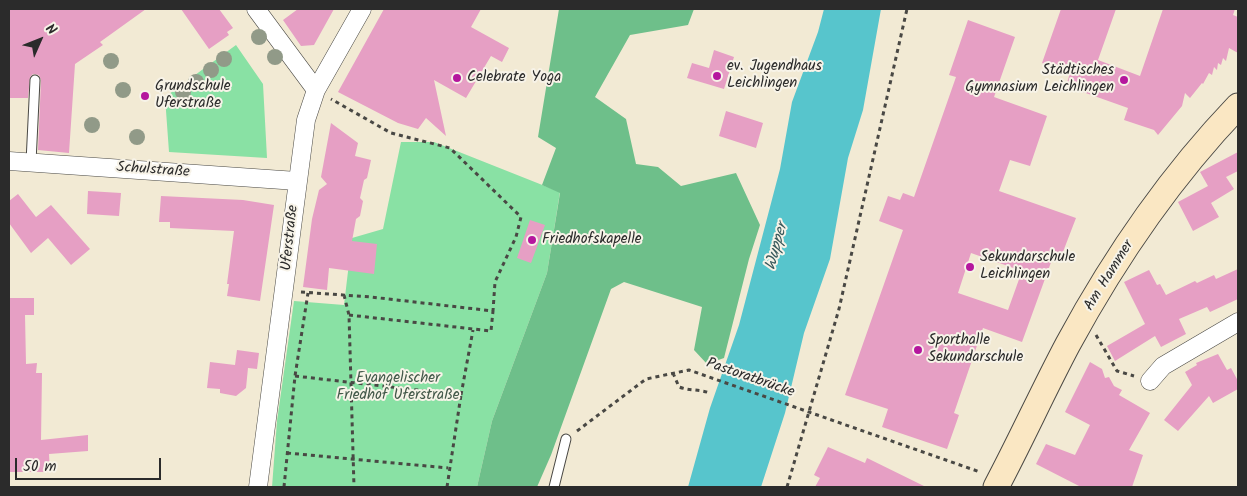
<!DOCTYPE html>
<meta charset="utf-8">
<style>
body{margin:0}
#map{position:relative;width:1247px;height:496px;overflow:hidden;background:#f2ead4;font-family:Kalam,sans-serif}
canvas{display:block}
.frame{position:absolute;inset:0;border:10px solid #2b2b2b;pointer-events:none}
.north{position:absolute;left:15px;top:15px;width:50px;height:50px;-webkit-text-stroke:4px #f7f3e8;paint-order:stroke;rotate:46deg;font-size:14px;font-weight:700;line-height:20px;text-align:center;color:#2b2b2b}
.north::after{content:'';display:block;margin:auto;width:18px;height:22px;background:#2b2b2b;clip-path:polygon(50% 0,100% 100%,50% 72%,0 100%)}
.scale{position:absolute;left:15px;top:458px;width:146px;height:22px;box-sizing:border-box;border:2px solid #2b2b2b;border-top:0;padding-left:6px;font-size:15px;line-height:18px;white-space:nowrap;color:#2b2b2b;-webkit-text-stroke:4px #f7f3e8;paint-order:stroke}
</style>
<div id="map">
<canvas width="1247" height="496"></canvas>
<div class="frame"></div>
<div class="north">N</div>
<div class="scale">50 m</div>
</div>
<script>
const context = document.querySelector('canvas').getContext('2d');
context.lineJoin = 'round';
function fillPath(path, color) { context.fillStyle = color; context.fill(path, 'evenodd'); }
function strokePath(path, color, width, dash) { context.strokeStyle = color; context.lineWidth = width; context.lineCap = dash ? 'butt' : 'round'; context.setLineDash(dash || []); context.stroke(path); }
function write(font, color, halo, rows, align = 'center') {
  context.font = font + ' Kalam,sans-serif'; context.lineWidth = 4; context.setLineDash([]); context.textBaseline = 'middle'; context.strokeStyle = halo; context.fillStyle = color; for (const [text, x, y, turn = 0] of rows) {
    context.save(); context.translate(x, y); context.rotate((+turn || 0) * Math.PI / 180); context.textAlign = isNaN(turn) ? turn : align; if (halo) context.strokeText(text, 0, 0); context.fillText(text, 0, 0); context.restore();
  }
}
fillPath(new Path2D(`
 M236 45 263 84 267 158 169 152 165 97Z
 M401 142H434L560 192 547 273 492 421 477 487H272L277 421 294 301 344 305 352 238 383 229Z`), '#89e1a4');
fillPath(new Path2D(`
 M559 9H694L688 25 630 35 595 97 626 119 636 164 658 167 681 186 736 173 760 225 749 259 724 358 707 364 694 350 702 307 624 282 611 289 551 455 537 487H477L492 421 547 273 560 193 542 185 556 148 538 137Z`), '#6ebf8a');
fillPath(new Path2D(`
 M824 9H881L863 110 848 158 830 259 804 333 785 413 761 487H688L710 408 739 325 780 169 792 102 818 32Z`), '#57c5cc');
fillPath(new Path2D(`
 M9 9H146L100 42 103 45 75 64 69 153 38 150 41 80 39 75 33 74 30 77 28 98H9Z
 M181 9H219L233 28 227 32 229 35 209 49Z
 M298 9H334L314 45 301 46 283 20Z
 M384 9H481L471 27 509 48 502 62 491 56 466 98 434 80 446 136 426 118 418 129 398 123 338 92Z
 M1061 9H1116L1098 60 1140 76 1163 9H1235L1233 15 1238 17V53L1229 48 1226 61 1223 58 1221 65 1218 63 1217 70 1214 67 1212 75 1209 73 1203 84 1202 83 1190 98 1185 93 1182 106 1158 135 1154 130 1124 120 1128 108 1066 86 1070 73 1042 63Z
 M968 20 1015 37 994 97 1047 116 1030 166 1010 160 999 191 1076 218 1061 257 1054 254 1022 342 983 328 954 413 959 415 947 449 882 427 888 409 845 395 903 230 879 221 888 196 900 200 903 193 914 197 956 77 949 75ZM971 253 1022 271 1008 310 958 293Z
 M714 50 734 57 724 89 687 78 692 63 709 68Z
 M726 111 763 123 756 148 719 136Z
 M331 123 358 143 355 156 371 160 367 178 364 180 360 198 363 201 360 216 356 219 352 241 377 244 374 274 329 268 327 290 303 287 312 219 319 190 327 184 321 177Z
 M1238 152V171L1226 177 1234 189 1211 203 1219 217 1193 231 1178 202 1208 186 1200 172Z
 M88 191 121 193 119 216 87 214Z
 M18 194 36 217 51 205 90 249 71 265 48 238 31 253 9 223V201Z
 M161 196 243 200 274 205 260 301 227 296 229 284H227L234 231 170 228V222H159Z
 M530 220 545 225 531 263 517 258Z
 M1238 269V299L1210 312 1207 307 1179 319 1186 334 1161 347 1155 336 1115 361 1107 346 1145 324 1124 282 1149 270 1157 285 1160 284 1166 295 1195 281 1197 283 1214 275 1216 279Z
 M9 298H34V315H25L26 364 37 363 36 373H42L41 440 88 435V451L49 454 50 472H9Z
 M237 350 259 353 257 369 248 368 246 388 236 396 220 393V389L207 388 210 362 235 365Z
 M1218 354 1227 370 1231 368 1238 381V389L1213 403 1209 396 1178 431 1164 420 1192 385 1185 372 1197 365 1196 363Z
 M1090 362 1102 369 1105 378 1109 377 1114 386 1122 390 1119 395 1150 413 1129 450 1143 455 1132 487H1081L1036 464 1046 444 1075 455 1090 425 1065 412Z
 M828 447 865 463 867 458 926 487H815L820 478 814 475Z`), '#e69fc4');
const service = new Path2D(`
 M31 162 35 80
 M554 487 566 439`);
const minor = new Path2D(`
 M256 9 316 90
 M9 161 297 181
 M1150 381 1163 366 1238 322
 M258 487 306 120 316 90 362 9`);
const secondary = new Path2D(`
 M996 487C1021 440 1043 391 1068 344 1114 259 1171 176 1238 106`);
strokePath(service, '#494844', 11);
strokePath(minor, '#494844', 19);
strokePath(secondary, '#494844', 27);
strokePath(new Path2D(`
 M301 292 371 297 493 311 495 282 516 237 521 217 450 148 391 133 331 99
 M344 295 349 315 354 487
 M349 315 491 331 493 311
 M1096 335 1117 371 1134 376
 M673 373 679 387C690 391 699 389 710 393
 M295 376 461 395 447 487
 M461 395 473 330
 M577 431 646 379 689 370 980 472
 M287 453 448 468
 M284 487 295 376 308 293
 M787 487 839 309 907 9`), '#494844', 3, [4, 4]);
strokePath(service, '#fff', 9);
strokePath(minor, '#fff', 18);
strokePath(secondary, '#fae7c3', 25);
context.fillStyle = '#919a88';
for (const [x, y] of [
 [259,37],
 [275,57],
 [224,59],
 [111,61],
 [211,70],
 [196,82],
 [123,90],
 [183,92],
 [92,125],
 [137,137]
]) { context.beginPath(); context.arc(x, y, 8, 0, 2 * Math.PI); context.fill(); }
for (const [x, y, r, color] of [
 [717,76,5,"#b5179e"],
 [457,78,5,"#b5179e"],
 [1124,80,5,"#b5179e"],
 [145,96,5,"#b5179e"],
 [532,240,5,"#b5179e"],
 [970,267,5,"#b5179e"],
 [918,350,5,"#b5179e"]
]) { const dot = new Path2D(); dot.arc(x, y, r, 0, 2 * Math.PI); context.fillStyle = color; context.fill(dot); strokePath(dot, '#f7f3e8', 2); }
write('15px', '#2b2b2b', '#f7f3e8', [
 ["ev. Jugendhaus",727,67],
 ["Leichlingen",727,84],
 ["Städtisches",1114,71,"right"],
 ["Gymnasium Leichlingen",1114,88,"right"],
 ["Celebrate Yoga",467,78],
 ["Grundschule",155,87],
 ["Uferstraße",155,104],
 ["Friedhofskapelle",542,240],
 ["Sekundarschule",980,258],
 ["Leichlingen",980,275],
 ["Sporthalle",928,341],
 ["Sekundarschule",928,358]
], 'left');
write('15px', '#2b2b2b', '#f7f3e8', [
 ["Schulstraße",153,171,4],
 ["Uferstraße",291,238,-84],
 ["Am Hammer",1110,276,-58],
 ["Pastoratbrücke",750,379,19]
]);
write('15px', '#425849', '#f7f3e8', [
 ["Evangelischer",398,379],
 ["Friedhof Uferstraße",398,396]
]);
write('italic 16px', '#38595b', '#f7f3e8', [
 ["Wupper",778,247,-75]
]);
</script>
